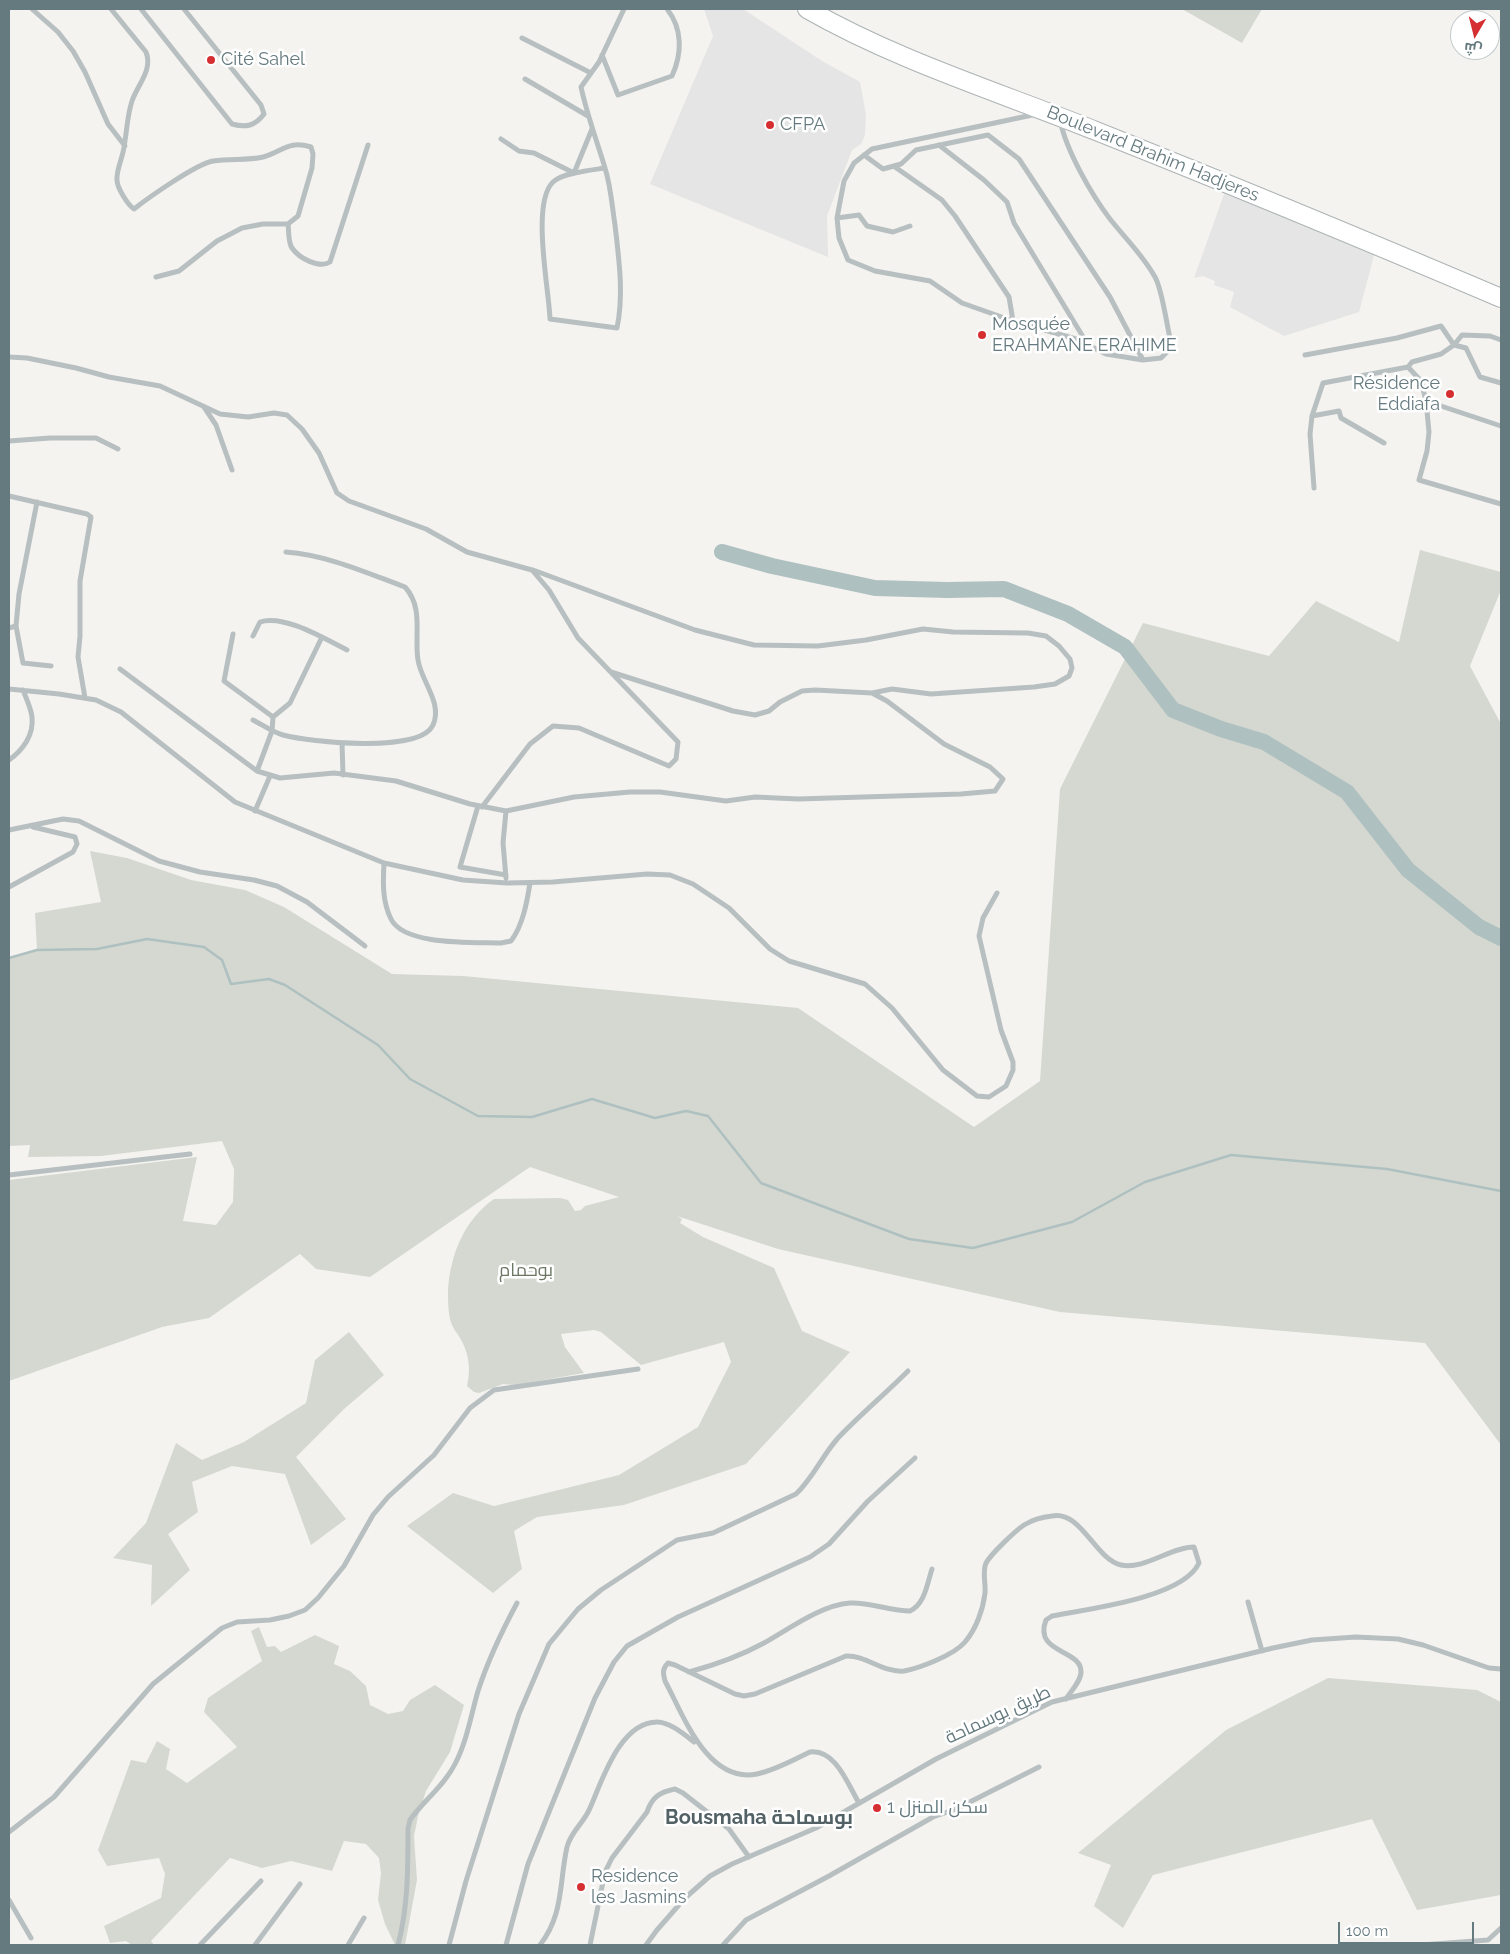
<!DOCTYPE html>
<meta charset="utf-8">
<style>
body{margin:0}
#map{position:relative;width:1510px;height:1954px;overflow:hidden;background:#f4f3f0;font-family:Raleway,Cairo,sans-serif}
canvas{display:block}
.frame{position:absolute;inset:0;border:10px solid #657a7f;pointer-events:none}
.north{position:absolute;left:1450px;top:10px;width:50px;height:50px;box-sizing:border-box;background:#fff;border:1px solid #c1cacc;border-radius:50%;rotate:188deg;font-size:14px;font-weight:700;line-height:20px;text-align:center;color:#657a7f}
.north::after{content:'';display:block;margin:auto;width:18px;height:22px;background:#d52f31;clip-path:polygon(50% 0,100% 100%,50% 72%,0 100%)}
.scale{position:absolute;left:1338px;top:1922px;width:136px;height:22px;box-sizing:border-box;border:2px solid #657a7f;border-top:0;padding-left:6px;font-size:15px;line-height:18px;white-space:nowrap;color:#657a7f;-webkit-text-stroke:4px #fff;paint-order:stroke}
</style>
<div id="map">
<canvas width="1510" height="1954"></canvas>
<div class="frame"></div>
<div class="north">ش</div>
<div class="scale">100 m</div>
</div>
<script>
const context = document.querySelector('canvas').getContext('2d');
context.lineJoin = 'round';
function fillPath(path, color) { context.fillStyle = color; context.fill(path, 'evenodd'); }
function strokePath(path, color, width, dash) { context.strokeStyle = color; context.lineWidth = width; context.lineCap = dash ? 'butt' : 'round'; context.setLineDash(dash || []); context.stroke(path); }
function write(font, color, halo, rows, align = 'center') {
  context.font = font + ' Raleway,Cairo,sans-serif'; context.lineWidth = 5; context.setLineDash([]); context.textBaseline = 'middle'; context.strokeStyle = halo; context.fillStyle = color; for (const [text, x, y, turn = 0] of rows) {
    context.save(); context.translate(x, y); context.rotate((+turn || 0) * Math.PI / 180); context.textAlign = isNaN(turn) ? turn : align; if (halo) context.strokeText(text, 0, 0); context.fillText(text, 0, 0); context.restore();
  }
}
fillPath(new Path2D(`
 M704 9H743L822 61 860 82 866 115 865 135 861 144 852 150 827 216 828 257 650 184 713 36Z
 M1227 186 1377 244 1359 312 1284 336 1230 307 1234 292 1214 285 1215 281 1203 276 1194 278Z`), '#e4e5e4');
fillPath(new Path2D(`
 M1182 9H1262L1242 43Z
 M1420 550 1501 572V590L1470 666 1501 724V1445L1425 1343 1060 1312 778 1249 677 1216 682 1219 680 1223 703 1237 774 1268 802 1331 850 1352 746 1464 624 1505 537 1517 514 1531 522 1569 493 1593 407 1526 453 1493 494 1506 619 1475 698 1427 731 1362 724 1342 641 1365 601 1332 594 1330 561 1334 565 1347 584 1373 515 1385 503 1384 479 1393 474 1392 467 1386C471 1369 469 1353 460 1338 458 1334 454 1330 452 1325 448 1316 448 1302 448 1291 450 1255 464 1220 494 1199L560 1198 568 1200 575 1211 581 1210 585 1206 619 1197 530 1167 370 1277 316 1269 300 1254 209 1318 162 1327 9 1381V1180L197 1157 183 1221 216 1225 233 1202 234 1169 222 1141 101 1156 28 1157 30 1145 9 1146V958L37 950 35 913 101 902 90 851 127 858 191 880 245 890 284 907 392 974 463 976 798 1008 974 1127 1040 1081 1060 789 1143 623 1269 656 1316 601 1399 642Z
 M349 1332 384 1375 344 1409 296 1457 346 1519 311 1545 285 1474 232 1466 192 1482 198 1512 168 1534 190 1570 151 1606 152 1565 113 1558 146 1523 176 1443 202 1460 244 1442 306 1403 315 1360Z
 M259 1627 267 1647 275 1646 281 1652 315 1635 339 1646 334 1664 350 1671 366 1686 370 1705 388 1714 403 1711 410 1700 435 1685 464 1705 450 1752 426 1791 418 1816 414 1836 417 1880 405 1945H395L385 1924 378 1900 381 1873 379 1858 366 1844 344 1841 332 1871 291 1861 262 1868 230 1858 151 1941 154 1945H132L126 1941 110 1943 104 1926 161 1898 165 1874 159 1858 107 1866 98 1850 131 1760 146 1763 157 1741 170 1749 166 1769 187 1783 237 1747 204 1712 208 1698 262 1661 251 1631Z
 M1328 1678 1477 1690 1501 1702V1895L1417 1910 1372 1819 1153 1875 1123 1928 1094 1906 1111 1865 1078 1853 1226 1730Z`), '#d5d8d0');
strokePath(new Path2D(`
 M9 958 37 950 97 949 147 939 204 947 222 960 231 984 269 979 285 985 378 1045 410 1079 478 1116 532 1117 592 1099 655 1118 686 1111 708 1116 761 1183 909 1239 973 1248 1072 1222 1145 1182 1231 1155 1387 1169 1501 1191`), '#afc0c0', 2.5);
strokePath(new Path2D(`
 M722 552 772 566 875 588 947 590 1004 589 1068 614 1125 647 1173 710 1221 729 1264 742 1347 792 1408 870 1479 927 1501 938`), '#afc0c0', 16);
const primary = new Path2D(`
 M807 9C898 61 999 92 1096 131 1232 185 1367 241 1501 298`);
strokePath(primary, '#acb3b5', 20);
strokePath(new Path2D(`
 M32 9 58 32 73 51 85 72 108 124 125 146
 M111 9 146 52C153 70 138 84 132 101 127 116 127 131 124 147 123 157 116 170 117 180 117 188 128 205 134 209 148 198 196 164 213 161 230 158 247 161 263 157 284 151 288 140 311 147L313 154 312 168 298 216 288 224H263L242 228 217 241 179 271 156 277
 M141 9 232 124C246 128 255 126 264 114L261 105 184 9
 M522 38 591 73
 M602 55 618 95 672 76C682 54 683 29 667 9
 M525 79 588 116
 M1037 114 872 149 854 163 844 181 837 218 839 238 848 260 875 271 930 281 962 303 1013 321 1076 339 1106 354 1143 360 1161 358 1172 347C1167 329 1163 291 1155 277 1143 255 1125 238 1110 219 1091 194 1066 150 1060 120
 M501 139 519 151 534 153 574 173 592 129
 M939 145 984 180 1007 202 1014 223 1088 345
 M864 155 883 169 901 164 916 150 988 135 1019 159 1110 297 1143 360
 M895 167 942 200 955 216 1009 297 1013 321
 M605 168C592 170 562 173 553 182 531 203 549 289 550 319L617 328C624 294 619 260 615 225 612 206 611 187 605 168 597 141 587 115 581 87L599 62 624 9
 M837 218 859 215 867 226 893 232 910 226
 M288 224C289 231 288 242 292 248 299 258 319 269 330 262L368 145
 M1305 355 1397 338 1441 326 1454 345 1462 335 1490 336 1501 340
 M9 357 27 358 76 368 109 377 160 386 220 414 248 417 274 413 287 415 302 429 319 453 337 493 349 501 426 529 467 552 532 570 549 590 578 638 678 742 676 759 669 766 579 728 553 726 530 744 482 807
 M1408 367 1412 362 1441 354 1454 345 1466 348 1480 377 1501 383
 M1426 401 1501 426
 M204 407 216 425 232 470
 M1312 416 1339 411 1341 418 1384 443
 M9 441 50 438H96L118 449
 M1314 488 1310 434 1312 416 1323 383 1408 367 1421 381 1426 401 1429 432 1427 451 1419 480 1501 504
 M9 496 87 514 91 517 80 581V636L78 657 85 698
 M533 570 695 630 754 645 818 646 866 640 923 629 953 632 1028 633 1046 636 1059 646 1070 659 1072 668 1069 676 1055 684 1034 687 931 694 892 689 872 693
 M16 626 23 663 51 666
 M9 628 16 626 19 594 37 502
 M233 634 224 681 273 717
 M253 636 260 622C284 614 325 639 347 650
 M120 669 257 771 280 778 334 773 396 781 470 804 506 811 574 797 630 792H660L726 801 755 797 798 799 961 794 995 791 1003 779 990 767 944 744 887 701 872 693 815 690 802 691 780 702 769 711 755 715 733 711 611 672
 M9 689 59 694 96 700 121 712 235 802 384 863 463 880 507 883 553 882 647 874 670 875 693 884 729 908 770 949 789 961 865 984 892 1008 943 1070 977 1096 989 1097 1006 1086 1013 1070V1062L1001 1030 979 936 983 918 997 893
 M253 720C263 725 272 732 283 735 310 742 420 754 433 725 443 703 421 681 418 660 414 635 424 608 405 587 367 573 327 555 286 552
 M342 743 343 775
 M9 760C23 750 34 735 32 717 31 708 26 698 23 690
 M257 771 272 731 273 717 290 703 322 637
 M478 806 460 867 506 875
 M255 811 270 776
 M9 830 63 819 79 821 159 861 200 872 254 880 277 886 307 902 365 946
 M384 863C383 882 382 901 391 919 404 946 475 942 501 943L511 941C523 925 527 902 530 883
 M506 878 503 843 506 811
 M9 887 73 852 77 844 75 837 33 827
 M9 1175 190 1154
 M1248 1602 1262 1651
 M689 1672C715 1665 740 1656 764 1643 789 1629 821 1605 850 1603 870 1602 890 1611 910 1611 925 1604 927 1584 932 1569
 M859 1803C848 1785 836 1749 810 1752 793 1760 776 1770 757 1774 707 1784 683 1714 665 1681 663 1673 662 1669 668 1663L675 1665 735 1694 744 1696 755 1694 846 1656C866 1655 883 1673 904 1671 920 1668 954 1655 965 1642 976 1629 983 1610 985 1593 986 1584 982 1572 986 1563 991 1554 1015 1531 1024 1525 1032 1520 1043 1517 1052 1516 1081 1510 1095 1559 1121 1565 1144 1570 1171 1547 1194 1547L1199 1563C1183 1598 1088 1609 1052 1616L1046 1620C1033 1654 1082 1649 1081 1672 1081 1681 1071 1691 1066 1699
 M9 1832 54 1797 153 1684 222 1628 237 1622 270 1620 289 1616 305 1610 318 1598 344 1566 373 1515 388 1497 434 1455 470 1408 494 1390 638 1369
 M9 1900 31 1938
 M200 1945 261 1881
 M255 1945 300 1884
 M348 1945 364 1918
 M398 1945C408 1907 408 1869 408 1829L410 1820C424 1800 444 1786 455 1764 467 1741 471 1715 478 1691 488 1660 502 1631 517 1603
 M449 1945 466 1881 519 1714 549 1644 578 1609 601 1590 677 1540 713 1533 796 1494C813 1478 822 1456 838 1438 860 1415 885 1394 908 1371
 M506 1945 528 1864 595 1698 614 1662 627 1646 678 1617 810 1557 829 1544 868 1501 915 1458
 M540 1945C564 1914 559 1883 567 1847 571 1831 584 1823 590 1808 602 1781 620 1722 657 1722 670 1722 685 1735 694 1742
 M590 1945 605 1872 612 1858 647 1812C652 1797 660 1792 675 1789L683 1793 729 1829 749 1857
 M646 1945 657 1930 685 1898 710 1876 732 1864 816 1828 936 1759 1052 1702 1273 1648 1312 1640 1356 1637 1398 1639 1423 1645 1489 1668 1501 1669
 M723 1945 746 1920 829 1876 933 1817 956 1809 1039 1767
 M1421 1945 1488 1940 1501 1928`), '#b8bfc0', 5);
strokePath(primary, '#fff', 18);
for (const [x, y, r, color] of [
 [211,60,5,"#d52f31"],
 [770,125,5,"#d52f31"],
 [982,335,5,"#d52f31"],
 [1450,394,5,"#d52f31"],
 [877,1808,5,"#d52f31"],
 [581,1887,5,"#d52f31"]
]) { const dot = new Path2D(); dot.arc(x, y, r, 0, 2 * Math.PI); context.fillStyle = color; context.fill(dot); strokePath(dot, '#fff', 2); }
write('18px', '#657a7f', '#fff', [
 ["Cité Sahel",221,60],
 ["CFPA",780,125],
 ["Mosquée",992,325],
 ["ERAHMANE ERAHIME",992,346],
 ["Résidence",1440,384,"right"],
 ["Eddiafa",1440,405,"right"],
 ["سكن المنزل 1",887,1808],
 ["Residence",591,1877],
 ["les Jasmins",591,1898]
], 'left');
write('18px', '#657a7f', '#fff', [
 ["Boulevard Brahim Hadjeres",1153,154,22],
 ["طريق بوسماحة",998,1715,-25]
]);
write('18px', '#6c7763', '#fff', [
 ["بوحمام",526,1271]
]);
write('bold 20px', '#526165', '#fff', [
 ["Bousmaha بوسماحة",759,1818]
]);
</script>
